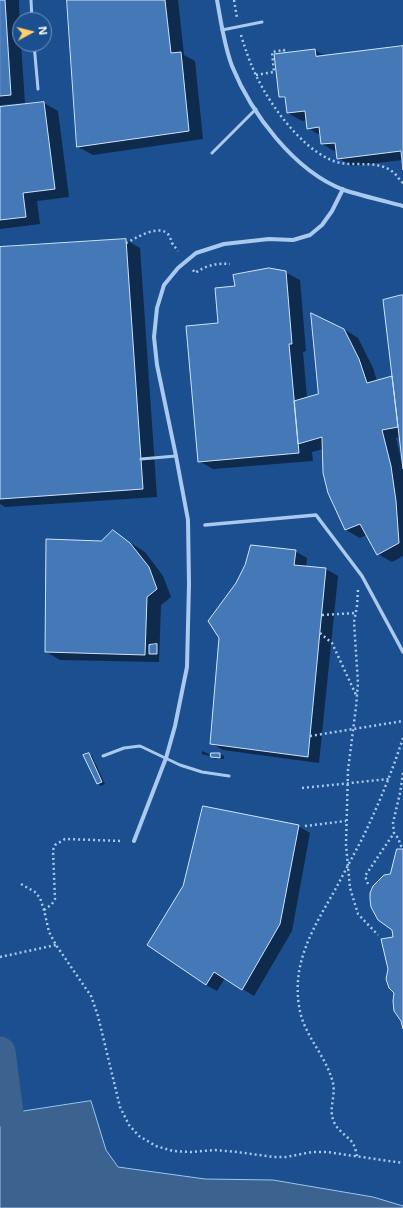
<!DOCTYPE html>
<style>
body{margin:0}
#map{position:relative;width:403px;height:1208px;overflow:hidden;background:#1b4f8f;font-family:"Open Sans",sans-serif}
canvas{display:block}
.north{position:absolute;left:12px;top:12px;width:40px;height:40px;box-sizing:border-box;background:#1b4f8f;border:1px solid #7695bc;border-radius:50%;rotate:83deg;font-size:11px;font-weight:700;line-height:16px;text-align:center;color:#fff}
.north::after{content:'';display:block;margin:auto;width:14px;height:18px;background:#ffd166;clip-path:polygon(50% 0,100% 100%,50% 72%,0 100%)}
</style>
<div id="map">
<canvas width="403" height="1208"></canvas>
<div class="north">N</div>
</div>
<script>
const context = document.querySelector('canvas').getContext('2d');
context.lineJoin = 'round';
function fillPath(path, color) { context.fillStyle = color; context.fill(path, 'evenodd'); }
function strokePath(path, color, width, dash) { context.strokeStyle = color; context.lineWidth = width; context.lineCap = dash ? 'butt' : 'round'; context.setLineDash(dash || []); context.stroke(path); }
const water = new Path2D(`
 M91 1101 106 1150 118 1167 205 1179 273 1180 373 1197 403 1206V1208H0V1115Z`);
fillPath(water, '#3c6290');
strokePath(water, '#9cc4f0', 1);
fillPath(new Path2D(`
 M0 0H19L20 44H21L25 103 0 105Z
 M68 0H178L184 55 195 61 203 139 93 155 78 147Z
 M403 47V162V160L352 166 338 158 336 152 322 144 321 136 308 128 307 120 302 121 288 113 287 100 280 97 315 50 325 56Z
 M44 103 58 111 69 197 37 201 40 224 0 229V108Z
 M126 240 140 248 157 497 5 507 0 504V248Z
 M285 272 300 280 306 351 303 352 307 398 319 395 344 329 358 338 373 368 377 381 393 376 403 297V460L400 437 396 438 402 463H403V556L392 562 378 554 367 535 360 538 346 530 329 493 323 449 312 452 313 461 213 469 199 461 219 324 236 287Z
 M113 532 145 552 163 576 171 597 161 605 159 662 60 660 46 652 101 542Z
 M295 551 307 558 306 567 326 569 338 576 319 763 223 750 211 743 237 584Z
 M202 751 209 754V756L202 754Z
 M89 754 92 756 105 784 101 786 98 784Z
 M220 754 224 756V759H215L212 757Z
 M298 826 310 833 292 931 254 996 225 978 217 991 206 985Z`), '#0007');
strokePath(new Path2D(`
 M0 1052 8 1113`), '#3c6290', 31);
const building = new Path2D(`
 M0 0H5L11 95 0 96Z
 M67 0H165L171 53 181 52 189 131 77 147Z
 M403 46V170L401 151 337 159 335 143 321 144 319 127 307 129 305 111 287 113 285 97H279L274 54 315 49 316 56Z
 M44 102 55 189 23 193 26 217 0 220V107Z
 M126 239 143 489 0 499V247Z
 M269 268 286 271 292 344H289L299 453 198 462 186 326 218 323 215 288 235 286 233 275Z
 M401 295H403V469L383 300Z
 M311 313 344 329 359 359 367 383 392 376 398 427 382 430 391 466 396 501 399 543 377 555 360 524 345 530 328 493 323 473 322 437 298 444 294 401 318 394Z
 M113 530 130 543 149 567 157 589 147 597 145 655 45 652 46 539 101 541Z
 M251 545 296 550 294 565 326 568 308 757 210 744 219 638 208 621 236 583 245 565Z
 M157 644V654H149V645Z
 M89 753 102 782 97 784 83 755Z
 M211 753H220V758L211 757Z
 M203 806 299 825 280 924 242 990 214 972 206 985 147 945 183 886Z
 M397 849H403V1029L401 1021 394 1011 393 1001 394 993 389 988 386 979 388 969 381 939 393 937 392 930 378 920 371 907 370 899V893L373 886 384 875 390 874Z`);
fillPath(building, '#4478b7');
strokePath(building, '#cfe3fa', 1);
strokePath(new Path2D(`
 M234 0 237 18
 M241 35C244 45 247 54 251 64 264 97 297 145 331 160 350 169 375 158 393 172 397 175 399 180 403 183
 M256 75 274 72 272 52 284 50V52
 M126 243C136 238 158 224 168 234 170 237 171 240 172 243 174 246 176 248 178 251
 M193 270 195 273C207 265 216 263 230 264
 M358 590 357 606 354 622 358 683 356 707 348 770 346 845 350 888 358 914 378 935
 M322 615 356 613
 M320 633 332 643 357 697
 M310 736 403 721
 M403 773 400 793 393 823 394 833 398 838 401 846 403 848
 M302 788 389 779
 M305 826 346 821
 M21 884 35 892 40 898 44 910 49 932 56 945 91 996 98 1016 120 1107 129 1125 139 1136 156 1146 173 1151 191 1152 215 1150 237 1152 274 1157H286L312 1152H327L403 1163
 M368 884 365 876 394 833
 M44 910 52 904 55 899 53 850 55 845 65 839 123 841
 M0 957 56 945
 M357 1156C356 1152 355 1146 352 1142 346 1135 338 1131 334 1122 328 1109 336 1096 333 1083 326 1055 303 1035 299 1006 292 961 314 927 335 890 344 873 353 856 362 839 378 806 392 772 403 738`), '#a9c9ee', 2.5, [2, 3]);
strokePath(new Path2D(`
 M31 0 32 20
 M222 30 262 22
 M34 44 38 89
 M212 153 256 109
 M141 459 176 456
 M103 756 124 748 140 746 180 765 202 772 229 776`), '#a9c9ee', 3);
strokePath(new Path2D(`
 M205 525 316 515 362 576 403 652`), '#a9c9ee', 3.5);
strokePath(new Path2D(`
 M217 0C221 22 224 45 232 66 251 113 294 171 344 190 363 196 384 201 403 206
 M134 841 166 758 175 726 187 667 189 584 188 520 176 456 157 365 154 337 157 308 164 285 178 268 196 253 224 244 269 239 293 240 310 235 322 225 332 211 343 189`), '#a9c9ee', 4);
</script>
